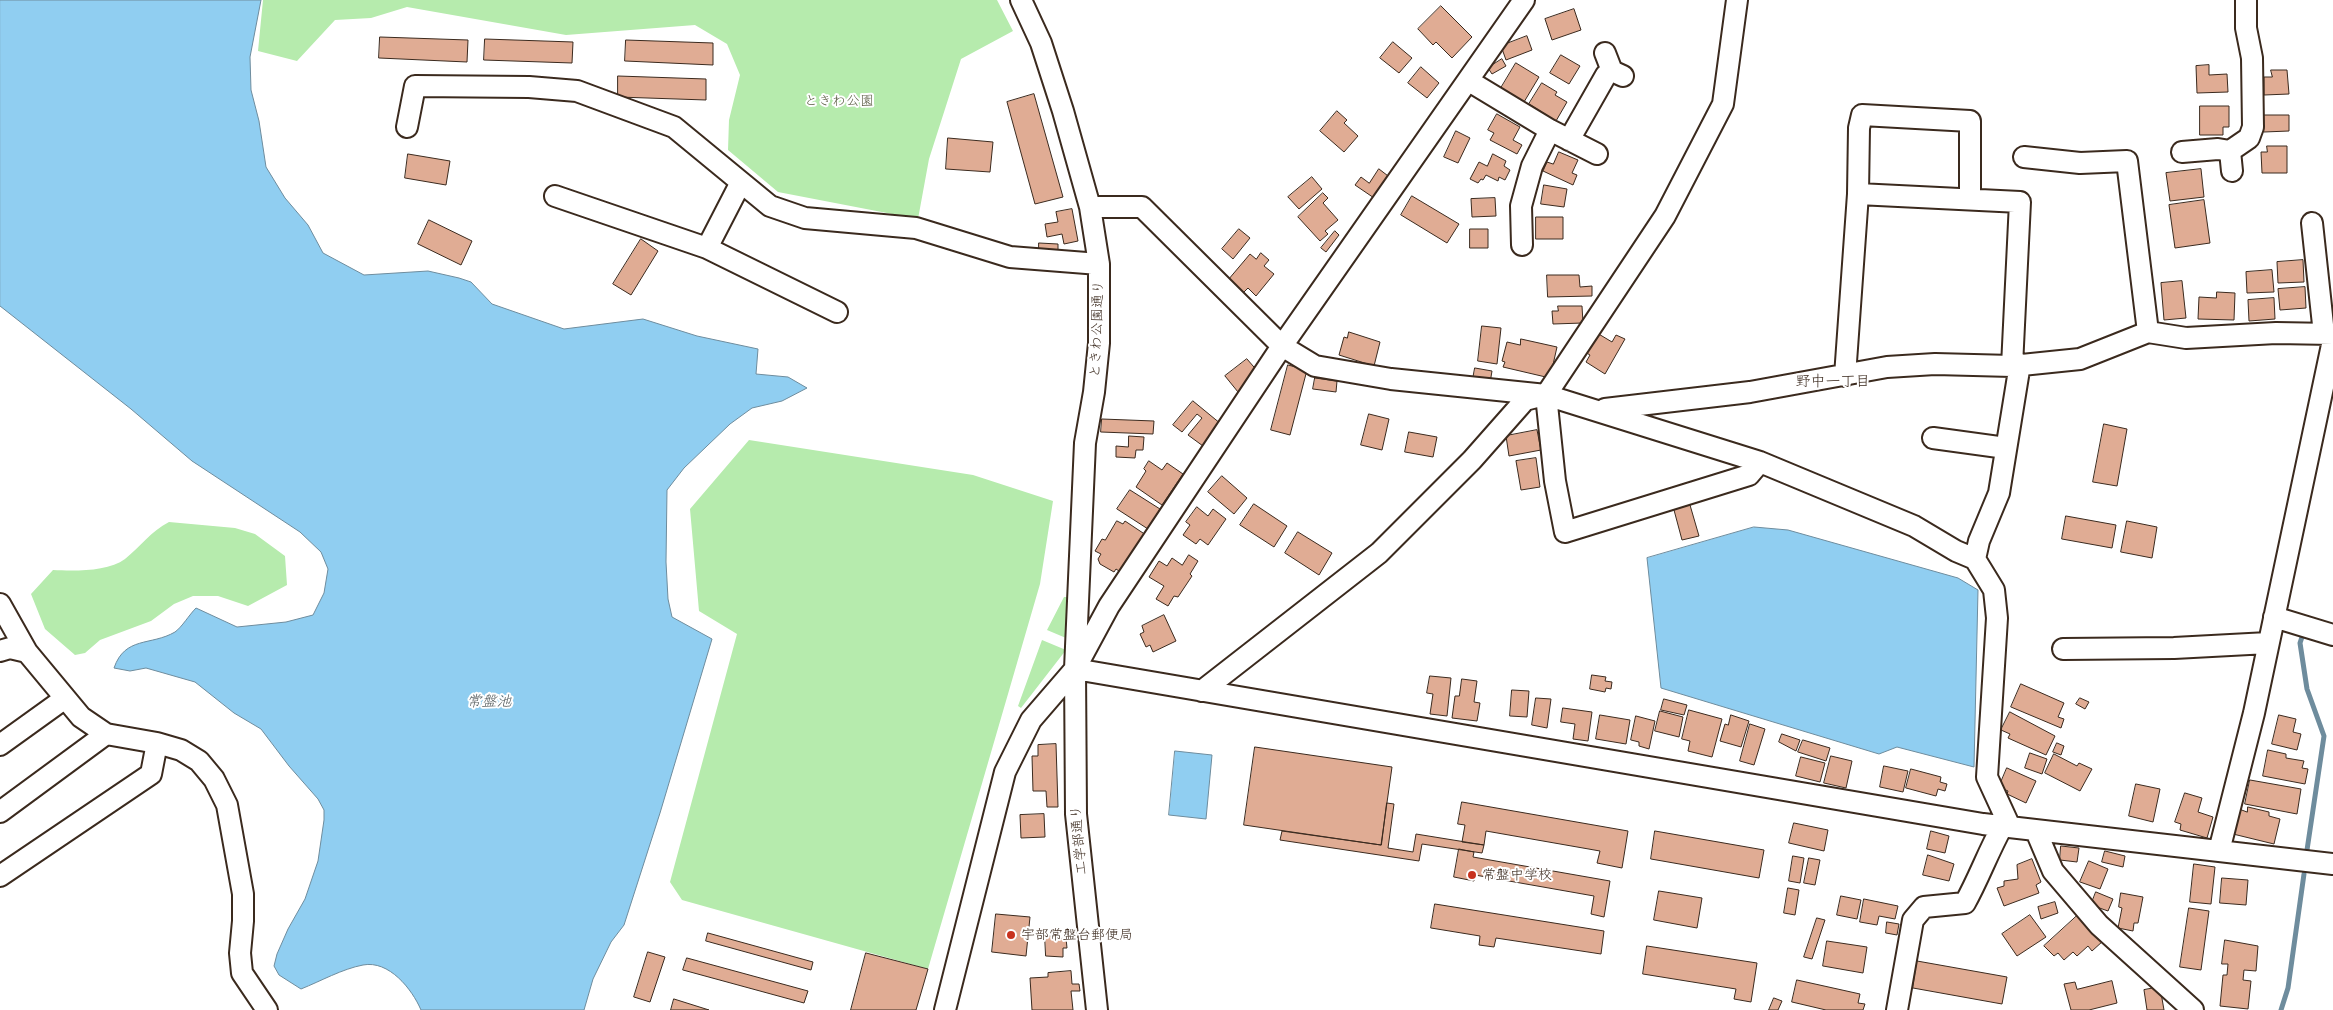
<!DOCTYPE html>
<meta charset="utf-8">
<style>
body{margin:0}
canvas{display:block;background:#fff}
</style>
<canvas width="2333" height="1010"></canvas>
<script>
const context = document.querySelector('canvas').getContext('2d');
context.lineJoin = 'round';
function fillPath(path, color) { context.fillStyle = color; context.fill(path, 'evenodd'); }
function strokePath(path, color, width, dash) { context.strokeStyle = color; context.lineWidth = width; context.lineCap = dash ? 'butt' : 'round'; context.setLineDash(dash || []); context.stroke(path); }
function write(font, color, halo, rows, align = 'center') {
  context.font = font + ' "Comic Neue","Klee One",sans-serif'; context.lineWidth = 4; context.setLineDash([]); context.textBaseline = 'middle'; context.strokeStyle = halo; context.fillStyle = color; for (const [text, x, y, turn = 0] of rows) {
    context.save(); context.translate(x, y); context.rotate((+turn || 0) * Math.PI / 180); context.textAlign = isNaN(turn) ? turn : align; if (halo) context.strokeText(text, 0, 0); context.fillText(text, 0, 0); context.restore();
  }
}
fillPath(new Path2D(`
 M263 0H997L1013 31 961 59 929 159 918 219 778 192 728 150 729 120 740 75 727 44 695 25 566 35 407 7 371 18 335 20 297 61 258 51Z
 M749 440 973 475 1053 501 1040 584 928 969 682 900 670 882 737 634 699 611 690 509Z
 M169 522 235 528 255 534 285 556 287 585 248 606 218 596H193L174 604 151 621 100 640 85 653 75 655 45 629 31 594 53 570C73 571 108 572 125 559 140 547 151 531 169 522Z
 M1064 597H1068L1066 638 1047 630Z
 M1042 640 1066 650 1021 708 1018 706Z`), '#b6ebad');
const water = new Path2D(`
 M0 0H261L250 57 251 90 259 121 266 167 285 198 308 225 323 253 364 275 428 271 459 278 471 282 492 304 564 329 643 319 697 336 758 349 756 374 788 377 807 388 782 401 752 408 730 424 684 468 667 490 666 562 668 599 672 617 712 639 660 813 624 925 611 942 593 979 584 1010H421C412 989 389 960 363 965 342 969 321 981 301 989L279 975 274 966 277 954 288 929 305 899 318 861 324 820V810L318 799 289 766 261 729 234 713 195 682 146 668 130 671 114 668C125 636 151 646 175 632 182 627 189 615 196 608L237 627 286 622 313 615 324 593 328 569 321 552 300 532 192 461 131 409 0 306Z
 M1754 527 1788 530 1958 578 1978 590 1974 767 1897 747 1879 754 1661 688 1647 558Z
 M1175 751 1212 755 1206 819 1169 815Z`);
fillPath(water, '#90cef1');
strokePath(water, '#6e8c9d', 1);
strokePath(new Path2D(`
 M2302 637 2300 643 2307 689 2324 736 2307 850
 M2281 1010 2288 988 2304 874`), '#6e8c9d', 5);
const building = new Path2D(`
 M1441 6 1472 37 1452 58 1436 42 1433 45 1418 29Z
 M1574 9 1581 30 1552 40 1545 19Z
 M1527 36 1532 50 1506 60 1501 46Z
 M380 37 468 40 467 62 379 58Z
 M485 39 573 42 572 63 484 60Z
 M626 40 713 43V65L625 61Z
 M1393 42 1412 58 1399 73 1380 58Z
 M1561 55 1580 66 1569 84 1550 73Z
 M1502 59 1506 66 1492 74 1488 68Z
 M1516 63 1539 77 1524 102 1501 88Z
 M2209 65V75L2227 74 2228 92 2197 93 2196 66Z
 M1421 67 1439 83 1427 98 1408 83Z
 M2271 70H2287L2289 94 2264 95V77H2272Z
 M618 76 706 79V100L618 97Z
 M1542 83 1557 92 1555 95 1567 102 1556 121 1529 104Z
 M1034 94 1063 197 1035 204 1007 102Z
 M2200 106H2229V127H2223V135H2200Z
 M1337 111 1347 120 1344 123 1358 136 1344 152 1320 131Z
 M1497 114 1520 127 1513 140 1522 145 1517 154 1490 140 1494 133 1488 130Z
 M2263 115H2289V131L2264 132Z
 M1456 131 1470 138 1458 163 1444 157Z
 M948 138 993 142 990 172 946 169Z
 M2267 146H2287V173H2262L2261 152H2267Z
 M1559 152 1578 160 1572 173 1577 175 1573 185 1543 171 1547 162 1553 164Z
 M408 154 450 161 446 185 405 178Z
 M1493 154 1506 161 1504 166 1510 170 1505 180 1499 177 1498 181 1486 175 1483 180 1481 179 1478 183 1470 179 1479 162 1487 166Z
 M1379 169 1392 179 1377 200 1355 185 1361 177 1369 183Z
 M2201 169 2204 197 2170 201 2166 173Z
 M1312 177 1322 189 1299 209 1288 197Z
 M1544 185 1567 189 1564 207 1541 204Z
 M1323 193 1328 198 1323 203 1338 220 1325 231 1328 234 1320 241 1298 217Z
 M1412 196 1459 224 1447 243 1401 215Z
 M1495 198 1496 216 1472 217 1471 199Z
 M2204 200 2210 243 2175 248 2169 205Z
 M1072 209 1078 241 1064 244 1062 234 1047 237 1045 224 1058 222 1056 212Z
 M1536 217H1563V239H1536Z
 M429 220 472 241 461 265 418 244Z
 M1239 229 1250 238 1233 259 1222 249Z
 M1470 229H1488V248H1470Z
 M1335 231 1339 235 1326 252 1321 248Z
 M641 239 658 251 631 295 613 284Z
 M1039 243 1058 244V253H1039Z
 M1261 253 1269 260 1264 266 1274 274 1256 296 1248 288 1243 293 1228 280 1250 254 1256 259Z
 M2303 260 2304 282 2278 283 2277 262Z
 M2272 270 2274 292 2247 293 2246 272Z
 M1547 275H1579L1580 287 1592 286V296L1548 297Z
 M2182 281 2186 318 2164 320 2161 283Z
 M2305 287 2306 308 2280 310 2278 289Z
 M2217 292 2235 293 2234 320 2198 319 2199 297 2216 298Z
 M2274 298 2275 319 2249 321 2248 300Z
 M1558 306H1582L1583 323 1553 324 1552 311H1558Z
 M1482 326 1501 328 1497 364 1478 361Z
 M1349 332 1380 342 1374 366 1339 355 1344 337 1347 338Z
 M1597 333 1612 342 1616 335 1625 339 1605 374 1586 362 1590 355 1585 352Z
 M1521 339 1557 347 1550 378 1503 367 1505 362 1502 361 1507 342 1520 345Z
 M1247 359 1260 374 1238 392 1225 376Z
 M1288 365 1307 370 1290 435 1271 430Z
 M1475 368 1492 371 1490 383 1473 379Z
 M1315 378 1337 381 1336 392 1313 389Z
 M1193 401 1221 424 1203 446 1188 435 1202 418 1197 414 1182 432 1173 425Z
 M1369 414 1389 419 1382 450 1361 445Z
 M1102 419 1154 421 1153 434 1101 432Z
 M2104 424 2127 429 2117 486 2093 482Z
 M1537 430 1541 450 1509 456 1506 436Z
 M1409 432 1437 437 1433 457 1405 452Z
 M1129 436 1144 437 1143 450H1136L1135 458 1116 457V446L1128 447Z
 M1536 458 1540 487 1521 490 1516 461Z
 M1149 461 1162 470 1167 463 1183 474 1162 505 1136 487 1146 471 1144 469Z
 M1222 476 1247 498 1234 514 1208 492Z
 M1130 490 1160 509 1148 529 1117 509Z
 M1254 504 1287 526 1274 547 1240 525Z
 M1690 505 1699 536 1682 540 1674 510Z
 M1197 507 1208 516 1213 509 1226 519 1208 545 1200 539 1196 544 1183 535 1190 525 1186 522Z
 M2066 516 2116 525 2112 548 2062 539Z
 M1117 521 1123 524 1125 521 1146 535 1122 573 1116 569 1114 572 1100 564 1098 559 1101 554 1095 551 1102 539 1105 540Z
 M2127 521 2157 527 2152 558 2121 552Z
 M1298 532 1332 553 1319 575 1285 553Z
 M1189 555 1198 561 1190 574 1192 576 1178 597 1174 596 1168 606 1156 599 1164 586 1149 577 1159 561 1167 566 1172 558 1182 565Z
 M1164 615 1176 641 1153 652 1150 645 1146 647 1140 634 1144 632 1142 626Z
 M1592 675 1606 677 1605 681 1612 682 1611 689 1606 688 1605 692 1590 689Z
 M1430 676 1451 678 1447 716 1430 714 1433 694 1427 693Z
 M1462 679 1477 681 1474 702 1480 703 1477 721 1452 718 1455 696H1459Z
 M2021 684 2064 703 2058 717 2064 719 2061 728 2011 707Z
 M1512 690 1529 691 1527 717 1510 716Z
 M1536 698 1551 699 1547 728 1532 725Z
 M2080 698 2089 702 2085 709 2076 704Z
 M1664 699 1687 705 1684 715 1661 710Z
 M1563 708 1592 712 1588 741 1573 739 1575 724 1561 722Z
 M1689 710 1722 719 1712 757 1688 751 1690 741 1682 739Z
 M1660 711 1683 717 1679 737 1655 731Z
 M2010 712 2055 736 2046 755 2008 738 2010 734 2001 730Z
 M1600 715 1630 720 1626 744 1596 739Z
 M1731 715 1749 721 1741 747 1720 741 1725 724 1728 725Z
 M2279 715 2296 719 2293 732 2301 734 2297 750 2272 744Z
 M1636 716 1655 721 1649 749 1639 746V742L1631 740Z
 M1750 724 1765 729 1754 765 1740 761Z
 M1782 734 1800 740 1796 751 1779 742Z
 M1803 740 1830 748 1826 761 1798 752Z
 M2057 743 2064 746 2061 755 2053 752Z
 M1056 744 1058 807H1047L1046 791H1033L1032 756H1038V745Z
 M1255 747 1392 767 1381 845 1244 825Z
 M2268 750 2286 754V758L2304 761 2302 768 2308 769 2305 784 2263 776Z
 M2030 753 2047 759 2042 774 2025 768Z
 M2054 754 2077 766 2079 763 2092 769 2080 791 2045 773Z
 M1831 756 1852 761 1846 788 1824 783Z
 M1801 757 1825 763 1820 782 1796 776Z
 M1884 766 1908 771 1903 792 1880 787Z
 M2007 768 2036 781 2026 803 2007 794 2008 791 1999 787Z
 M1911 769 1941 777 1940 782 1947 784 1945 791 1938 789 1936 796 1906 788Z
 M2250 780 2301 789 2297 814 2245 804Z
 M2136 784 2160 789 2153 822 2129 816Z
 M2185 793 2202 798 2198 812 2213 817 2207 838 2180 830 2181 824 2175 822Z
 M1462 802 1628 831 1622 868 1597 863 1600 851 1486 831 1484 845 1462 842 1465 825 1458 824Z
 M1387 803 1394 804 1388 848 1413 852 1416 834 1484 845 1482 853 1422 844 1419 861 1280 840 1282 831 1381 845Z
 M2248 807 2269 812V816L2280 819 2274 844 2233 834 2239 809 2247 812Z
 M1044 814 1045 837 1021 838 1020 815Z
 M1794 823 1828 830 1824 851 1789 843Z
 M1655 831 1764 850 1759 878 1651 859Z
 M1931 831 1949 836 1945 853 1927 849Z
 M2061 846 2079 848 2077 862 2060 860Z
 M1459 849 1474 852 1473 857 1610 881 1604 917 1591 914 1594 896 1475 875 1474 881 1454 877Z
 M2105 851 2125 856 2123 867 2102 862Z
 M1928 855 1954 864 1949 881 1923 875Z
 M1793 856 1804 858 1800 883 1789 881Z
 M1809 858 1820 860 1815 885 1804 883Z
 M2032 859 2041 882 2036 885 2039 893 2004 906 1997 888 2004 886V881L2018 879 2017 865Z
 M2089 861 2108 869 2100 889 2080 882Z
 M2194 864 2215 867 2211 904 2190 902Z
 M2222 878 2248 880 2246 905 2220 903Z
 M1788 888 1799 890 1795 915 1784 913Z
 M1659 891 1702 898 1697 928 1654 920Z
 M2096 892 2113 899 2108 911 2091 905Z
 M2121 893 2143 897 2138 923H2134L2133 931 2118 928 2122 908 2119 907Z
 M1841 896 1861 900 1857 919 1837 915Z
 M1864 899 1898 906 1895 919 1879 916 1877 925 1860 922Z
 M2055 902 2058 913 2041 919 2038 907Z
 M1435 904 1604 931 1601 954 1496 938 1494 947 1479 945 1480 936 1431 928Z
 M2189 908 2209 911 2201 970 2180 967Z
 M996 914 1030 917 1026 956 992 952Z
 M2030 915 2046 937 2017 956 2002 934Z
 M2078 915 2103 941 2092 951 2088 946 2077 956 2073 952 2064 960 2058 953 2054 956 2044 946Z
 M1817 918 1825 920 1812 959 1804 957Z
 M1887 922 1899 924 1897 935 1886 933Z
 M708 933 813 962 811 970 706 941Z
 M1045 936H1054V939L1066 938 1067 948H1063V957L1046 956Z
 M2225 940 2258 946 2256 971 2244 970 2243 980 2251 981 2248 1009 2220 1006 2223 975H2227L2228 964H2222Z
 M1827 941 1867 947 1863 973 1823 966Z
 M1647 946 1757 963 1751 1002 1734 999 1736 989 1643 974Z
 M648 952 665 957 650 1002 634 997Z
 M866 953 928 969 916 1010H851Z
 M687 958 808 991 804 1003 683 970Z
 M1917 961 2007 977 2002 1004 1913 988Z
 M1071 971 1072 984H1079L1080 991H1071L1073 1010H1032L1030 978 1048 977V973Z
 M1797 980 1860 994 1858 1003 1865 1004 1863 1010H1826L1792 1002Z
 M2112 981 2117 1003 2089 1010H2071L2064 984 2075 982 2077 989Z
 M2160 987 2164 1010H2147L2144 990Z
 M1774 998 1782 1001 1778 1010H1769Z
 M674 999 709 1010H671Z`);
fillPath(building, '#e0ac94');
strokePath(building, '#3b2a1e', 1);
const minor = new Path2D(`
 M1021 0 1041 43 1063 111 1090 207 1099 264V343L1094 392 1085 443 1075 669 1076 814 1097 1010
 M1737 0 1723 104 1665 216 1546 395 1555 481 1565 532 1749 475 1760 462
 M1605 53 1612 71
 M1469 81 1550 130 1597 154
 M407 127 415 86 529 87 577 91 674 127 770 206 805 218 916 228 1010 257 1099 264
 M1569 140 1606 75 1612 71 1623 76
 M2230 151 2232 171
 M2182 152 2218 149 2230 151 2249 138 2253 127 2252 58 2246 28V0
 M2024 157 2080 163 2127 161 2148 332
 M1858 194 2020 202 2012 366
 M555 196 707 248 837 312
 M1090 207H1142L1282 346 1315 366 1391 379 1546 395 1760 462 1914 526 1956 551 1975 559 1994 590 1997 618 1987 777 2010 827
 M2312 223 2324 334
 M1522 245 1521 206 1532 166 1550 130
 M707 248 740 184
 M1845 376 1858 194 1859 128 1862 115 1970 121V199
 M1605 409 1750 392 1887 367 1935 364 2012 366 2080 359 2148 332 2186 338 2276 333 2333 334
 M1933 438 2006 448
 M1975 559 1979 541 1999 493 2020 364
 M0 604 27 652 81 717 106 734 157 743 181 750 199 761 214 779 227 805 243 894V921L240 953 242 973 267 1010
 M2274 617 2333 635
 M2063 649 2174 648 2268 643
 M0 651 10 648 27 652
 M1075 669 1983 824 2333 864
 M1202 691 1379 553 1472 460 1525 400 1544 395
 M0 745 64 699
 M0 812 106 734
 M2036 831 2053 871 2099 925 2193 1010
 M2219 851 2254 713 2333 340
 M0 876 151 774 157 743
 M945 1010 1005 772 1031 720 1075 669 1109 606 1282 346 1524 0
 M1897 1010 1913 920 1924 907 1965 903C1979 878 1988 852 2002 827`);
strokePath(minor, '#3b2a1e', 24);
strokePath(minor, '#fff', 20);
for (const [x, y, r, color] of [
 [1472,875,5,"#c8321e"],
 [1011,935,5,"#c8321e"]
]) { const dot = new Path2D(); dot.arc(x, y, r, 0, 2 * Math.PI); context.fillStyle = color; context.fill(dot); strokePath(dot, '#fff', 2); }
write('14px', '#5a5a42', '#fff', [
 ["ときわ公園",839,101]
]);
write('14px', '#3b2a1e', '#fff', [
 ["ときわ公園通り",1097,329,-88],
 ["工学部通り",1079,840,-95]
]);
write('14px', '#3b2a1e', '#fff', [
 ["常盤中学校",1482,875],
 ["宇部常盤台郵便局",1021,935]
], 'left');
write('15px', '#3b2a1e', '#fff', [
 ["野中一丁目",1833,382]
]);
write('italic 15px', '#545b5d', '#fff', [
 ["常盤池",489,702]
]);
</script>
